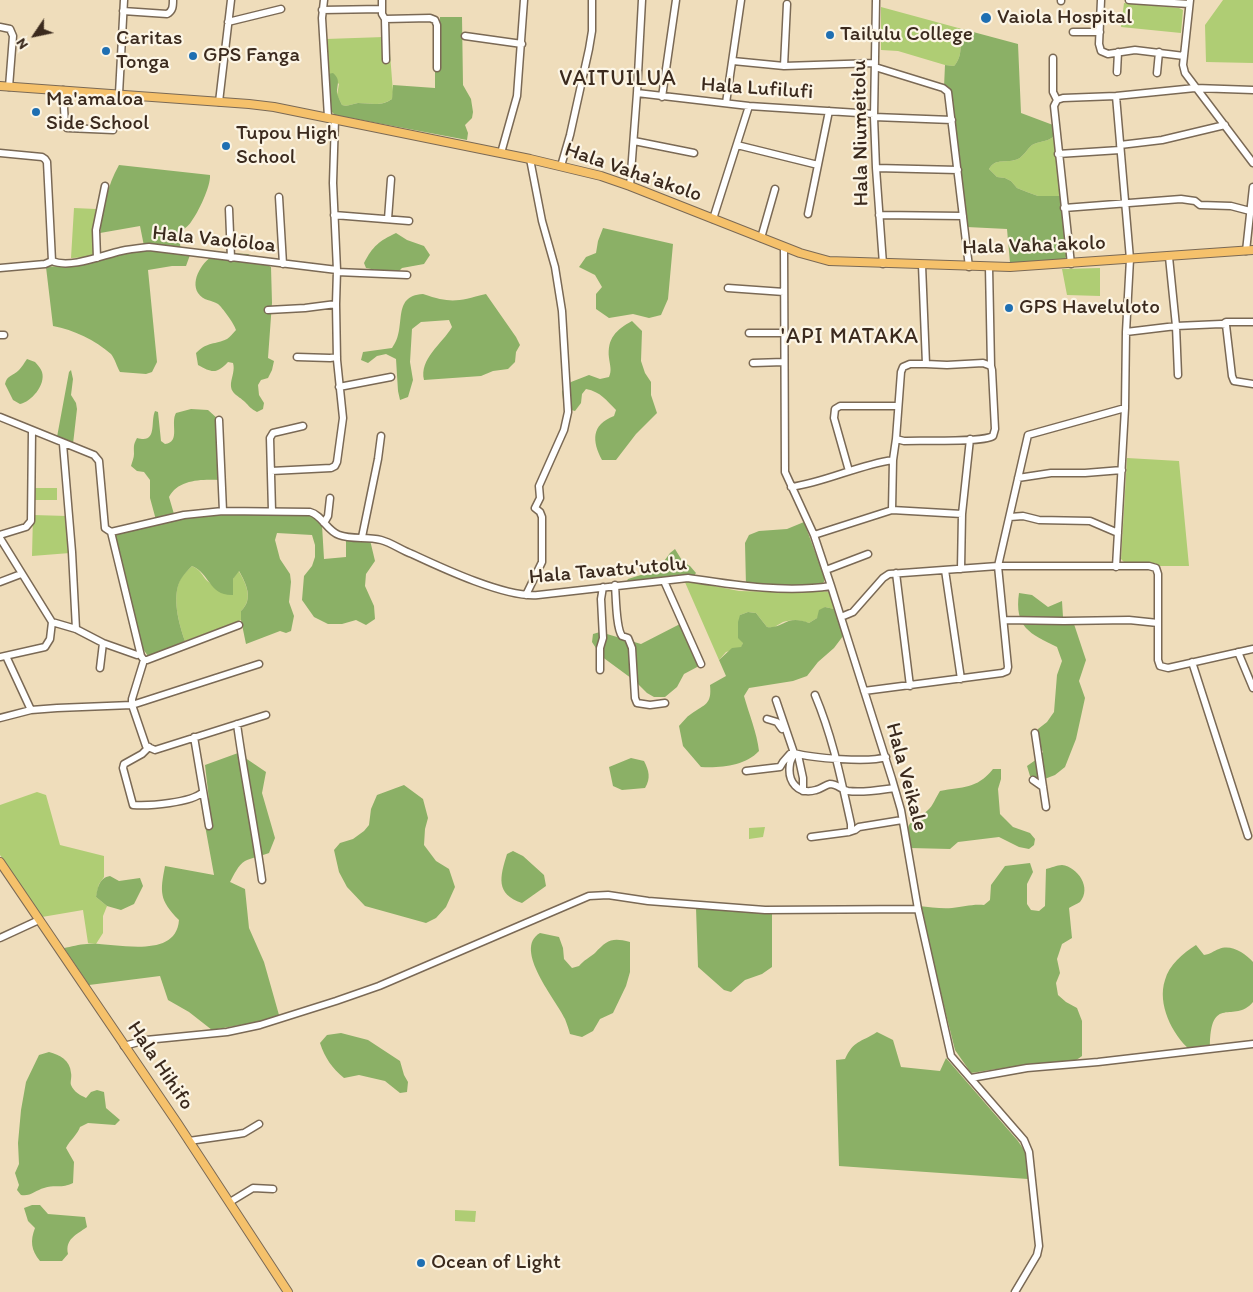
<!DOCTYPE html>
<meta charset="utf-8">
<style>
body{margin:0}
#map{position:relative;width:1253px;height:1292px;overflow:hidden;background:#efddbb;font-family:Itim,sans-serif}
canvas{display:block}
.north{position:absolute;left:10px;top:10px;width:50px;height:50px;-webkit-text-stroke:4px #fcf5e5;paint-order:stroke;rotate:236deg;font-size:14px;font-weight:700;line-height:20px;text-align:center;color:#3b2a1e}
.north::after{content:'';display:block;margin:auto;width:18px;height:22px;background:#3b2a1e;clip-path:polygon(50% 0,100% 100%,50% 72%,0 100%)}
</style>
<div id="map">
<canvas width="1253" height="1292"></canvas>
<div class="north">N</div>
</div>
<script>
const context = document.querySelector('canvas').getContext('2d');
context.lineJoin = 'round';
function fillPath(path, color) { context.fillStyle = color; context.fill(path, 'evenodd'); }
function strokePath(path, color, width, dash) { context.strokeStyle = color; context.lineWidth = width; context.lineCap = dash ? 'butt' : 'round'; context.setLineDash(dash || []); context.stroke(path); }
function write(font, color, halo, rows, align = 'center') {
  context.font = font + ' Itim,sans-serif'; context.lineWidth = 4.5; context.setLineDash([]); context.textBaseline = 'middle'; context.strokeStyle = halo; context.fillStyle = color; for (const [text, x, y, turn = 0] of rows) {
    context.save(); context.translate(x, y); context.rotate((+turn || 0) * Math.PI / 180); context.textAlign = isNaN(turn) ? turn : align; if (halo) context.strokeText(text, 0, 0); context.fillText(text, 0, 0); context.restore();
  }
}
fillPath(new Path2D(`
 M1223 0H1253V63L1206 62 1205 25Z
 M1124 3 1179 8 1183 10 1181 33 1121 27Z
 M881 7 962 29C959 42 964 55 954 66L945 65 898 51 881 50Z
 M384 37 386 54H390L393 92 392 99C380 107 371 103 358 103 352 104 348 107 342 105L337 95 339 84 328 74 326 39Z
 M1054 136 1060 196H1038L1027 192 1017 188 1011 181 1005 178 997 177 989 169C996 157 1007 164 1018 159 1024 156 1027 149 1032 145 1039 141 1048 142 1054 136Z
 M74 208 96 209 94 229V255L92 257 71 258Z
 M1100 268V296L1067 295 1062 269Z
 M1127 458 1179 461 1189 566H1159L1155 563 1126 564 1121 559Z
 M34 488H57V500H34Z
 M33 515 67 516 70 553 32 556Z
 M192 566C203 571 202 578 210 583 216 588 226 591 233 594V579L238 570C246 583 254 599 241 611V620L185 641C179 624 171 596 181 578 184 574 188 570 192 566Z
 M684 580 739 591 777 592 822 591 829 592 834 609 825 607 817 618 809 623C801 620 792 619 783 622 775 626 777 628 767 627L756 613 748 612 740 615 743 643 741 648 726 652 719 660Z
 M37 792 46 795 60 845 104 856V877L99 884 96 897 107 906 103 916V933L96 944 88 943 83 910 42 917 0 855V805Z
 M765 827 763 837 749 839V828Z
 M455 1210 476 1211 475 1222 455 1221Z`), '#afcd74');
fillPath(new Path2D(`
 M440 17H462L463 85 471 99 473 112 472 118 465 125 468 133 467 140 335 115 330 110 328 74 333 73C341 80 337 84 337 93 338 97 340 101 342 105 348 107 352 104 358 103 371 103 381 107 392 99L393 85 435 88V71H439Z
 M962 29 1018 44 1021 113 1053 125 1054 136C1048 142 1039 141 1032 145 1027 149 1024 156 1018 159 1007 164 996 157 989 169L997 177 1005 178 1011 181 1017 188 1027 192 1038 196H1060L1067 255 1065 259 1010 263 1007 229 967 227 951 95 944 87 945 65 954 66C964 55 959 42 962 29Z
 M119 165 210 175C211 186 198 213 191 222 188 227 182 229 181 234 179 239 180 244 181 250L190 255 186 266H172L148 270 157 362 152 372 146 374 120 372C117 367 115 359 111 354 95 340 74 330 53 326L46 267C76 265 94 263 123 254L125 249 144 246 140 226 100 233C103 209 107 186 119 165Z
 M603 228 673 244 668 299 661 315 649 318 633 314 609 318 596 309V294L602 287 595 275 579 267 586 257 596 253 598 241Z
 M396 233 407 240 424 246 430 255 424 264 402 268 393 277 382 271 366 268 364 263C373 246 379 241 396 233Z
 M228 253 248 254 271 267 272 303 268 358 274 361 272 370 268 378 261 380 258 385 259 395 264 403 263 409 257 412C251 409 249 406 245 402 238 395 230 394 231 383 232 376 235 370 233 363L228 362C217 374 212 373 198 365L196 353C208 341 215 345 227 339 230 337 233 333 236 330 235 325 222 307 218 304 212 300 203 301 198 293 190 280 203 260 216 254 219 253 224 253 228 253Z
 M423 294C452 304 458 301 486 294L516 337 520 345 516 352 515 362 508 369 493 371 481 376 424 380C419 359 442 344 452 327L449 320 421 322 412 329 410 362 413 380 408 397 400 400 398 391 396 359 386 354 377 356 368 363 361 360 363 352 392 348C408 328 390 296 423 294Z
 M632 321 642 331 641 361 645 373 651 382V395L657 413 636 434 616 460H602C592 441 591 425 614 416L616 410C606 400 601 392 586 389L582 394 581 403 575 411 564 408 562 391 571 382 589 375 600 379 609 377C612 370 610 366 609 358 607 338 616 330 632 321Z
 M27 359 35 362C38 365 41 369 42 372 46 385 31 402 20 404L13 400 5 384C7 375 13 376 19 370 22 367 24 363 27 359Z
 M71 370 73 379 71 395 76 403 77 409 73 444 57 437 69 372Z
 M191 409 208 410 218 419 220 480C203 479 178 479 169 497L174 514 156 520 150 498V480L144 472 137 471 131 466C132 462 134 458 134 454 134 447 133 445 137 438 158 444 150 422 155 411L158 412 161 441 165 444C181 442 170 423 176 413Z
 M223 515H309L317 518 322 525 324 559 346 557V538L370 540 375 561 366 574 365 586 374 606 375 619 366 625 356 620 342 624H328L314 617 302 600 304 576 312 566 315 557V545L312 535 277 533 275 540 280 559 290 574 291 582 289 602 294 616 291 631 286 633 280 631 246 644 241 620V611C254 599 246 583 239 571L233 579V595C209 596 210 573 192 566 188 570 184 574 181 579 171 596 179 624 185 641L148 656 143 649 115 537 118 532 185 517Z
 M804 522 824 576V582L820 585 746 586 745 543 749 535 759 531 787 529Z
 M675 549 683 562 690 566 696 573 693 577 680 575 626 582 628 579 647 573 651 568 662 564 670 553Z
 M1019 593 1032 595 1048 607 1062 601 1063 617 1072 618 1086 660 1079 681 1085 698 1076 739 1065 767 1055 775 1042 780 1030 776 1027 766 1037 759 1043 752 1038 742V729L1047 722 1054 712 1057 675 1062 661 1057 647C1030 634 1014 627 1019 593Z
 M825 607 834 609 843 636 834 648 818 662 807 676 793 681 749 688 744 696C749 714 757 733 759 751 745 766 721 768 701 767L683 746 679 726C683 722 686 717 691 714 705 704 712 705 710 685L726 676 719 660 732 648 741 647 743 643 738 638V622L740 615 748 612 756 613 767 627C785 629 785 614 809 623L817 618 819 610Z
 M680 624 699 666 684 674 677 687 665 697H654L647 693 635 681 601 656 592 642 593 634 600 632 641 644Z
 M238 753 266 772 262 793 275 838 269 853C262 856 250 858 245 861 238 865 234 875 230 882L245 889 249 928 264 962 279 1015 257 1022 212 1030 189 1012 168 1000 160 976 89 985 64 948C71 947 79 944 87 944 114 942 176 961 179 920 159 900 160 892 165 866L214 875 202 809 209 800 205 765Z
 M631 758 644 761C649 771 651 778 645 788L622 790 613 786 609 767Z
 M993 769H1001V779L998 789 1000 814 1013 827 1030 833 1035 839 1034 845 1029 849 1019 847 999 837 958 842 950 849 910 848C906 816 907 829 928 810 933 806 936 797 940 791 963 786 976 790 993 769Z
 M404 785 423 799 428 818 425 829 424 845 436 861 449 869 455 887 446 907 436 918 426 923 365 906 347 887 339 872 334 850 340 843 353 839 364 831 369 825 371 809 377 795Z
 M513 851 523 856 544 875 546 886 522 903C495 894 500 877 507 854Z
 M1030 863 1033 872 1027 884V904L1031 910 1039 911 1045 906 1046 869C1051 868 1057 865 1062 865 1078 867 1092 888 1080 902 1077 904 1072 906 1069 908L1072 938 1062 944 1057 959 1060 973 1056 983 1058 995 1066 1002 1077 1008 1082 1021V1056L1075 1061 1029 1064 971 1073 955 1050 919 906C930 907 941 909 952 908 964 907 971 904 984 905L990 900 991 885 1005 866Z
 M110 876 119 881 140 878 143 886 134 904 121 910 107 906 96 897C98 887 99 878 110 876Z
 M696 908 772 913V967L762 974 745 980 731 992 724 990 698 967Z
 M540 933 559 937 563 948 564 959 572 968 579 966C584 960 589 958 595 953 607 940 612 937 630 942V972L626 986 613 1013 600 1019 593 1031 582 1037 570 1034C569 1030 567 1024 565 1019 557 1001 512 949 540 933Z
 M1196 945 1204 955C1211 954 1213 951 1219 949 1231 944 1245 953 1253 962V1002C1234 1025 1210 992 1210 1048L1190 1050C1172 1034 1157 1004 1165 980 1169 965 1183 953 1196 945Z
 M877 1032 893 1040 901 1067 940 1071 946 1058 1018 1141 1026 1153 1028 1179 839 1166 836 1060 845 1059C854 1040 860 1043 877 1032Z
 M341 1033 368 1040 400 1061 404 1075 408 1082 407 1092 400 1093 385 1081 359 1075 344 1078C332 1068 325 1058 320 1043L327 1035Z
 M49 1052C60 1055 70 1060 71 1073 72 1077 70 1082 71 1085 74 1092 80 1095 86 1098L91 1092 97 1090 104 1092 106 1108 120 1120 115 1125 88 1123 80 1127C78 1134 70 1140 66 1148L74 1162 73 1183C61 1189 56 1184 44 1188 36 1190 30 1197 21 1195L17 1190 19 1185 15 1173 19 1164 18 1143 21 1110 26 1082 39 1055Z
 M32 1205H40L48 1214 85 1217 87 1227C76 1235 65 1239 68 1254L62 1261H40C31 1250 30 1241 35 1228L28 1221 24 1208Z`), '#8bb066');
const minor = new Path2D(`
 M324 0 322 18 328 117
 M382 0V14L385 19 386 60
 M876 0 874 117 876 168 883 264
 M1101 0 1099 44 1101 51 1108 54 1135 50 1184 56
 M1129 0 1189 4
 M1190 0 1183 65 1185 73 1253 163
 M1061 1V0
 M322 10 382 9
 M123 11 167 14C173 11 173 6 173 0
 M385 19 430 18 435 20 437 25V68
 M228 22 281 9
 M0 27 10 29 13 36 9 87
 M1073 32H1100
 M465 36 522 44
 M1053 58V92L1057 100
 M733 61 784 66 875 63
 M784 66 787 4
 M875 67 943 88 948 92 969 267
 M1117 72 1118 52
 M1157 73 1159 52
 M63 90 65 125 67 128 113 130
 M637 93 749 106 874 114
 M119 94 124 0
 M662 97 676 0
 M219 102 231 0
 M726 103 741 0
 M874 117 952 120
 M634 141 694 153
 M737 145 818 165
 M1120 145 1162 140 1225 125
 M0 153 42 157 45 159 47 162 52 261
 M501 153 517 96 524 0
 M1058 154 1120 150
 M561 166 570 135 589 49 592 31V0
 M876 168 958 170
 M630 186 637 93 642 0
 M279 197 283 264
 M1064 208 1181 199 1195 201 1200 205 1231 206 1250 211
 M229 209 231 258
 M808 214 829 111
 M334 215 409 221
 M879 215 963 216
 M388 219 391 179
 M713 219 749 106
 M761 238 775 189
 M784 247 785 472 814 535 831 586 892 779 901 810 918 909 951 1056 1024 1140 1029 1152 1039 1246 1037 1255 1015 1292
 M1246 251 1253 187
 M1169 257 1176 326 1221 324 1226 325 1232 376 1234 381 1253 384
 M97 258 96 230 105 186
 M1071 264 1054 106 1057 100 1063 98 1116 96 1195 88 1253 90
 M922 265 926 364 947 365 983 363 991 366 992 370 995 429 993 436C981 443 922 440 904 441L896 439 901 372 903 367 910 364H926
 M989 267 991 366
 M0 268 45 264 52 261C70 269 103 255 121 251 130 249 140 248 149 247L337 270
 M337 272 407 275
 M728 288 784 292
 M268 310 305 308 336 304 337 270 333 183 335 119
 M1223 324 1226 322H1253
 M1126 332 1176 326 1178 375
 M749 333H784
 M0 335H4
 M297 357 330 358 337 357
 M753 363 784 362
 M339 387 391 377
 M0 417 94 455 99 461 105 528 111 532 184 515 223 511 310 512C322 515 327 531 339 535 352 540 367 536 381 540 392 543 401 550 412 554 442 568 506 598 538 595L679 579 688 578C735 585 784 593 831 586
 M219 420 223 511
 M63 444 72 552 76 629
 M893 460 896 439
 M271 471 331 468 335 466 337 462 343 418 337 360 336 304
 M849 471 834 418 835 409 840 406H898
 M1018 478 1051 473H1085L1122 470
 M791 487C826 482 858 465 893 460L892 510 814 535
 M892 510 962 514
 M272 511 270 438 273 433 303 426
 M1010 517 1023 516 1039 520 1090 521 1118 533
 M324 523 328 516 330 498
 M111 532 141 656 144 660H147L239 625
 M0 535 26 527 31 521 32 431
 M362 537 378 459 381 436
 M0 538 52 622 76 629 103 643 137 655
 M1116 567 1125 408 1126 332 1130 259 1116 96
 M961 569 962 514 970 439
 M826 570 868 554
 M945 570 961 679
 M896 573 910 686
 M664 581 701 664
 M0 582 21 574
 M615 585C616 597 616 628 622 636L628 638 632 648 635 698 637 703 650 705 665 703
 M526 595 542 562V517L540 512 535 508 540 498 539 486 564 430 568 412 562 311 555 267 542 221 530 159
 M841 617 853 612 883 578 889 574 998 566H1149L1156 568 1158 574V660L1160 666 1168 668 1253 649
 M1005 620 1064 621 1129 620 1158 623
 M1238 652 1253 688
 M6 656 31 710
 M0 657 45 647 50 639 52 622
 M144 660 132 699V705L259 664
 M1192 662 1248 836
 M100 668 103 643
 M600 670V648L603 638 601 599 603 587
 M864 691 1002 673 1007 671 1008 667 998 566 1028 435 1125 408
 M815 695C833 738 841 779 851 824V830L849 832
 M776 700 794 753C812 758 869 763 886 757
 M0 718 31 710 57 708 132 705 146 746 155 750 266 715
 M767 719 777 722 782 729
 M237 724C244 776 255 828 262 880
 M1035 733 1046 807
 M194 737 209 826
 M149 747 142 754 124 764 123 768 133 805C149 806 191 803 203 792
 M798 755 803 778V791
 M746 771 780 767 783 762 790 754 794 753C793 757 790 761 790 764 787 782 798 795 816 790 821 789 825 785 830 784 837 784 842 790 848 791 863 793 879 790 894 788
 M1033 780 1043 787
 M811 837 849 832 855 830 859 827 902 820
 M0 938 39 920
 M124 1046 146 1040 227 1032 260 1025 336 1001 379 986 589 896 608 895 648 901 765 910 918 909
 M971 1078 1027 1068 1098 1062 1253 1044
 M189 1141 238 1134 244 1133 259 1124
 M230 1202 253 1188 273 1189`);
const major = new Path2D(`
 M0 86 249 104 274 107 530 159 601 176 630 186 800 253 829 261 1010 267 1253 250
 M0 862 178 1124 288 1292`);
strokePath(minor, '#7a6955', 9);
strokePath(major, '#7a6955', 10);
strokePath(minor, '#fff', 6);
strokePath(major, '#f5c16b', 8);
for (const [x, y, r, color] of [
 [986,18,6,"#1f6fb2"],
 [830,35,5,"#1f6fb2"],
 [106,51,5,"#1f6fb2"],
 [193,56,5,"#1f6fb2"],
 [36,112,5,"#1f6fb2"],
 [226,146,5,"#1f6fb2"],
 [1009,308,5,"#1f6fb2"],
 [421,1263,5,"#1f6fb2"]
]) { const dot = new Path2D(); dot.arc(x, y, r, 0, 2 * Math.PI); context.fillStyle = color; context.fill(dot); strokePath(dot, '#fcf5e5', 2); }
write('21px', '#3b2a1e', '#fcf5e5', [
 ["Vaiola Hospital",997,18],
 ["Tailulu College",840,35],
 ["Caritas",116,39],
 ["Tonga",116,63],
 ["GPS Fanga",203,56],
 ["Ma'amaloa",46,100],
 ["Side School",46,124],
 ["Tupou High",236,134],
 ["School",236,158],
 ["GPS Haveluloto",1019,308],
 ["Ocean of Light",431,1263]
], 'left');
write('21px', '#3b2a1e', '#fcf5e5', [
 ["Hala Lufilufi",757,89,4],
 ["Hala Niumeitolu",861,133,-91],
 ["Hala Vaha'akolo",633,173,19],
 ["Hala Vaolōloa",214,240,6],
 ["Hala Vaha'akolo",1034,246,-2],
 ["Hala Tavatu'utolu",608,571,-5],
 ["Hala Veikale",906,777,75],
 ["Hala Hihifo",160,1066,56]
]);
context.letterSpacing = '1px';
write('22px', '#3b2a1e', '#fcf5e5', [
 ["VAITUILUA",618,79],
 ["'API MATAKA",850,337]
]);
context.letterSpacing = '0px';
</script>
